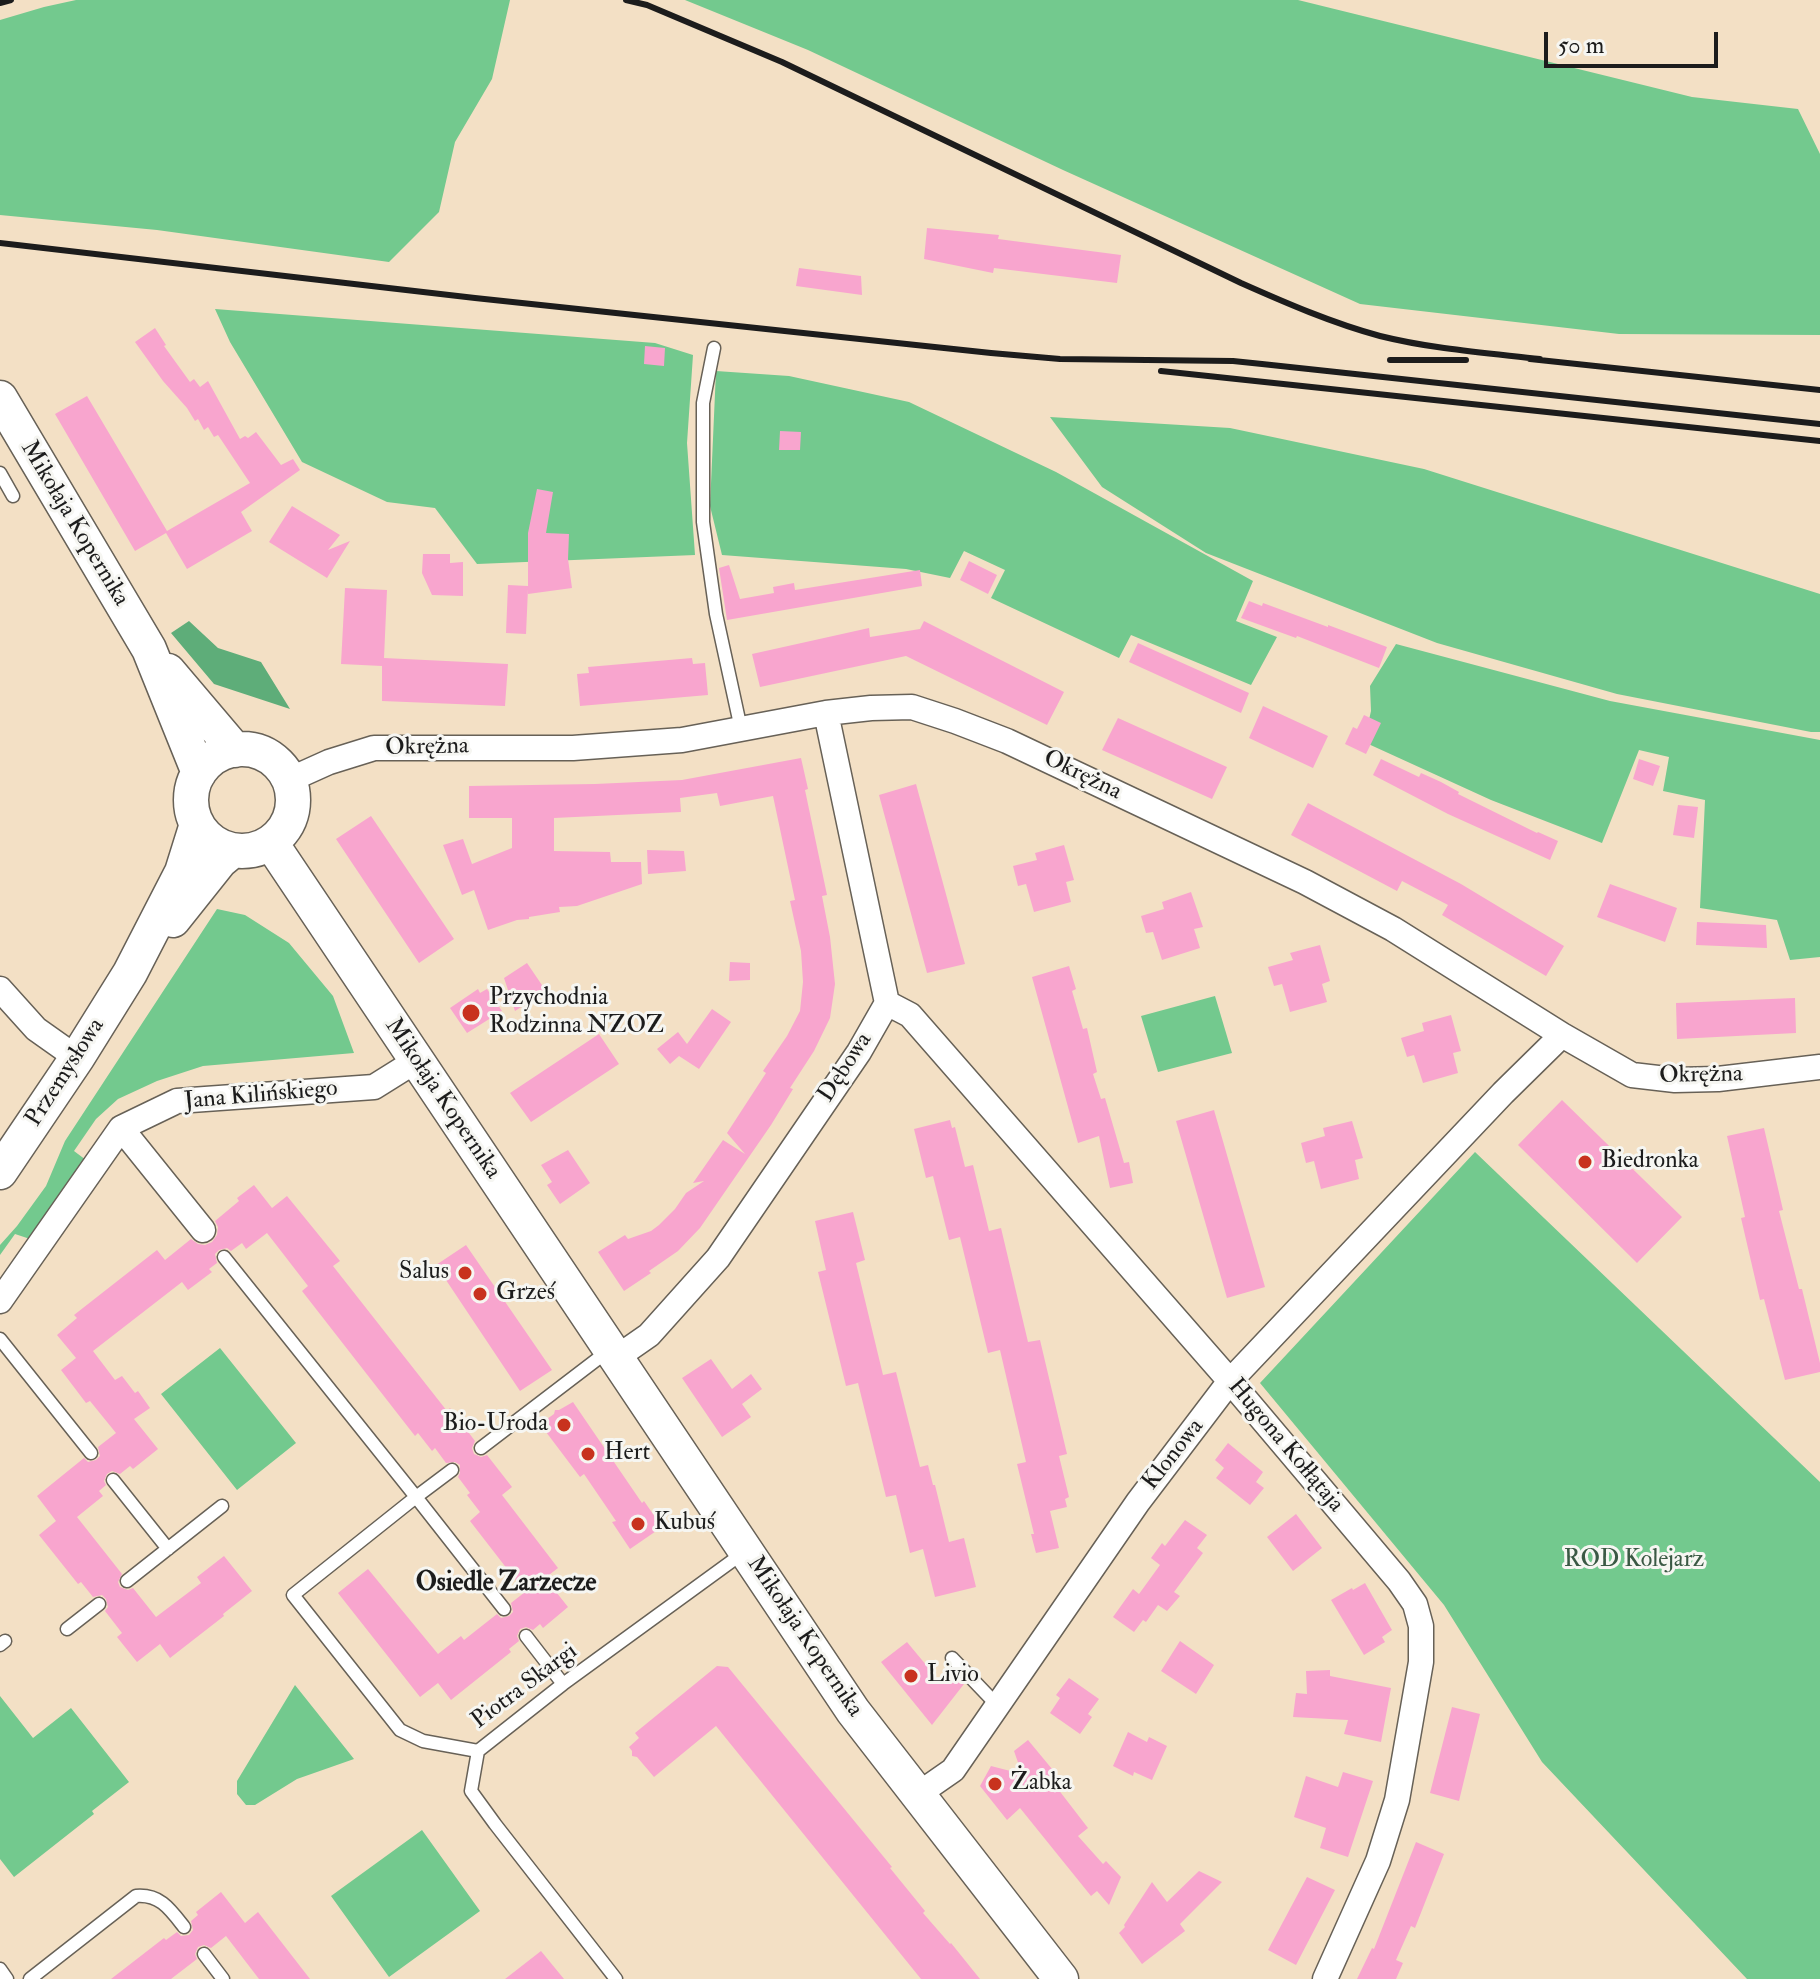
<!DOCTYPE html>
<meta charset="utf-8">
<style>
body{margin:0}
#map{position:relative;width:1820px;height:1979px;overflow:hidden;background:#f3e0c5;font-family:"IM FELL Double Pica",serif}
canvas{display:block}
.scale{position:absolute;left:1544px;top:32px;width:174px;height:36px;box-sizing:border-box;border:4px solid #1c1c1c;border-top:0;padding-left:10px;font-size:24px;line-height:28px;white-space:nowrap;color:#1c1c1c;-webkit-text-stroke:6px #f6f6f2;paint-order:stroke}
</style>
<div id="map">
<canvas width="1820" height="1979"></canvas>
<div class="scale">50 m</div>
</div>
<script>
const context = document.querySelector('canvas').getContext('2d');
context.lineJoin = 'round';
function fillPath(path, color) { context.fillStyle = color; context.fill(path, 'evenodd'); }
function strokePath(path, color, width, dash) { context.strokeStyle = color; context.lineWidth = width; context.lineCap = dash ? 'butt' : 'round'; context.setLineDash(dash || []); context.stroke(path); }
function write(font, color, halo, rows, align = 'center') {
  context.font = font + ' "IM FELL Double Pica",serif'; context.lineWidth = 6; context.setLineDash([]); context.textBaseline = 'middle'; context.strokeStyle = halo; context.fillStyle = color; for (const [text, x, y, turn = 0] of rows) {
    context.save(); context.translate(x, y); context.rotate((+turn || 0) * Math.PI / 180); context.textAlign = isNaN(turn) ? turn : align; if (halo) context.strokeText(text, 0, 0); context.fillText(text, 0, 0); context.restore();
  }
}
fillPath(new Path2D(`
 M76 0H510L492 79 455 142 439 212 389 262 157 230 0 215V20L44 7Z
 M685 0H1298L1692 97 1798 109 1820 154V335L1619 334 1360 304 1063 170 808 50Z
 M215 309 655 343 693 355 687 443 695 555 477 564 435 508 387 502 302 462 230 342Z
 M716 371 789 376 909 402 1056 472 1253 581 1236 621 1277 637 1251 685 1131 635 1119 658 991 598 1005 570 964 551 950 578 906 569 722 555 710 506Z
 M1050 417 1230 428 1424 469 1820 594V732H1811L1617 694 1437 643 1206 553 1102 487Z
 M1396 644 1610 701 1820 740V957L1790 960 1777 920 1700 908 1705 800 1663 791 1669 757 1639 750 1602 843 1491 800 1364 742 1371 711 1370 686Z
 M217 909 245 915 289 943 333 996 354 1053 203 1066 157 1081 118 1099 96 1119 74 1151 86 1160 30 1239 15 1234 0 1255V1245L17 1226 46 1186 65 1141Z
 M1215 996 1232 1053 1158 1072 1141 1016Z
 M1475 1152 1820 1482V1979H1747L1542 1762 1444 1605 1260 1383Z
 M220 1348 296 1443 237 1490 161 1394Z
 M295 1685 354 1759 297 1779 255 1805H246L237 1794V1781Z
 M0 1696 33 1738 71 1708 129 1782 92 1811 94 1814 14 1877 0 1859Z
 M422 1830 480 1911 389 1977 331 1896Z`), '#73c98e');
fillPath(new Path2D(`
 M189 621 218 648 261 662 290 709 214 684 171 633Z`), '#5ead79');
fillPath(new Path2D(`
 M927 228 999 235 998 239 1121 255 1117 283 994 268 993 273 924 259Z
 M799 268 861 276 862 295 796 286Z
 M155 328 166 345 164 346 190 382 194 379 200 387 208 381 240 439 245 436 248 438 256 432 281 465 293 459 300 470 241 512 252 531 187 569 166 533 135 551 55 414 87 396 167 531 250 483 218 435 214 437 208 427 204 430 198 419 195 421 187 408 163 381 135 342Z
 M645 346 665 348 664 366 644 364Z
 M780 431 801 432 800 450H779Z
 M537 489 553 492 546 533 569 534 568 559 572 588 528 594V589L526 634 506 633 508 585 528 586V533Z
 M292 506 340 535 328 550 350 541 327 578 269 542Z
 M423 554H450V563L463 562V596L432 595 422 573Z
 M969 561 997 575 988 594 960 580Z
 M729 565 740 599 774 593 773 587 794 583 795 590 920 570 922 586 727 620 719 568Z
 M345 588 387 590 384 658 508 664 505 706 382 701V666L341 664Z
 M1249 601 1262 606 1263 603 1328 627V625L1387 647 1379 668 1297 636 1296 638 1241 618Z
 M924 621 1064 692 1047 725 906 656 760 687 752 654 869 628 870 637 920 629Z
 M1138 643 1249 693 1241 713 1129 662Z
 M692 658 693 664 705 663 708 695 580 706 577 674 589 673 588 667Z
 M1263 706 1328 736 1313 768 1249 738Z
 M1364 715 1381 723 1366 754 1345 744 1353 727 1357 729Z
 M1118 718 1227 767 1212 799 1102 750Z
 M801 758 808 789 805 790 827 895 822 896 830 937 835 984 830 1018 814 1051 790 1088 793 1089 771 1125 700 1228 678 1251 649 1271 651 1273 624 1291 598 1252 625 1235 628 1239 651 1231 659 1225 675 1209 686 1193 704 1181 693 1183 723 1140 745 1154 727 1133 766 1073 763 1071 787 1036 800 1011 803 982 801 951 790 901 795 900 773 796 720 806 717 793 680 798 681 812 554 818V851L610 852 611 862H641L642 884 577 906 559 907 560 912 529 917V919L517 920 488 930 474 890 462 895 443 845 463 839 472 864 512 848V818H469V786L595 784 682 780Z
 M1381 759 1419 777 1421 773 1441 782 1459 792 1458 794 1537 833 1538 832 1558 841 1550 860 1448 814 1373 775Z
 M1639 759 1660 766 1653 786 1633 779Z
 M916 784 965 964 927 973 879 795Z
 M1308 803 1461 884 1564 946 1546 976 1442 915 1448 905 1402 881 1397 891 1291 835Z
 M1678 805 1698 807 1694 838 1673 835Z
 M371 816 454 939 419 963 336 839Z
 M1064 845 1074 880 1066 882 1071 902 1034 912 1026 884 1018 886 1013 866 1037 860 1035 853Z
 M647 850 684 851 686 871 648 874Z
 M1610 884 1677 908 1665 942 1597 917Z
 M1191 892 1203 927 1194 929 1200 948 1162 960 1153 932 1146 933 1141 916 1164 909 1162 902Z
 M1697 922 1766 925 1767 948 1696 945Z
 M1320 945 1330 981 1322 984 1327 1002 1290 1012 1282 984 1274 986 1268 967 1293 960 1290 953Z
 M730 962 750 963V980L729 981Z
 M527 963 546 991 515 1011 504 978Z
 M1069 966 1076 989 1072 991 1083 1029 1087 1028 1097 1072 1093 1074 1101 1099 1105 1098 1124 1163 1129 1162 1133 1183 1110 1188 1099 1136 1078 1143 1032 977Z
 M478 989 480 993 487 989 502 1011 467 1033 450 1008Z
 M1795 998 1796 1033 1677 1039 1676 1003Z
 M712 1009 731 1022 699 1069 679 1056 670 1064 657 1049 678 1032 687 1044Z
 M1451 1015 1461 1051 1453 1053 1458 1073 1423 1083 1414 1055 1407 1057 1401 1038 1424 1031 1422 1023Z
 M599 1034 619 1064 531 1122 510 1093Z
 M1562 1100 1682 1217 1637 1263 1518 1145Z
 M1214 1110 1265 1287 1227 1298 1176 1121Z
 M950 1120 952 1128 955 1127 965 1167 973 1165 989 1231 1001 1228 1028 1342 1040 1340 1067 1454 1059 1456 1069 1497 1065 1499 1067 1507 1050 1511 1059 1548 1036 1553 1031 1534H1034L1017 1464 1026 1462 1000 1350 988 1353 960 1237 949 1240 933 1176 926 1178 914 1129Z
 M1352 1121 1363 1158 1355 1160 1359 1179 1321 1189 1314 1161 1306 1163 1301 1143 1325 1136 1323 1128Z
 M1764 1128 1783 1210 1779 1211 1799 1289H1802L1820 1363V1372L1785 1380 1764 1299 1760 1300 1741 1218 1745 1217 1727 1136Z
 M568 1150 590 1183 560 1204 547 1185 552 1182 541 1165Z
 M254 1185 272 1208 287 1196 340 1261 333 1266 447 1411 450 1408 475 1441 472 1448 474 1454 481 1457 487 1455 512 1487 502 1495 558 1568 545 1578 568 1607 543 1628 540 1624 533 1630 526 1627 520 1629 517 1636 519 1641 509 1649 511 1652 451 1700 438 1683 420 1697 338 1593 368 1569 438 1654 461 1636 464 1640 497 1614 501 1618 509 1616 513 1612 511 1603 525 1592 470 1521 480 1512 467 1495 470 1493 458 1477 460 1473V1465L455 1462 446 1463 435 1448 432 1451 418 1433 415 1436 302 1291 308 1286 267 1233 246 1249 242 1243 231 1251 227 1248 219 1250 215 1254 217 1263 209 1269 212 1272 188 1290 182 1282 93 1351 115 1380 122 1376 135 1393 138 1391 150 1408 134 1419 158 1449 133 1469 130 1466 120 1474 112 1471 107 1474 104 1481 106 1485 99 1491 103 1496 77 1517 122 1574 118 1582 120 1587 128 1590 133 1588 156 1617 201 1583 197 1577 224 1556 252 1591 223 1614 224 1616 170 1658 160 1644 137 1662 117 1637 122 1633 105 1611 108 1607 106 1599 102 1595 93 1597 81 1582 78 1584 39 1535 56 1521 37 1496 84 1458 88 1462 96 1460 100 1456 98 1447 116 1433 90 1401 86 1403 61 1370 76 1358 57 1335 77 1318 74 1315 157 1250 165 1260 191 1239 198 1244 205 1245 212 1242 217 1235 218 1227 215 1221 239 1201 237 1198Z
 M853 1212 865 1260 856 1263 883 1375 896 1372 920 1467 928 1465 933 1485H935L949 1542 964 1538 976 1587 935 1597 923 1549 910 1553 896 1495 886 1497 858 1383 846 1386 818 1272 826 1270 815 1221Z
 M466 1245 552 1370 520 1391 436 1265Z
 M711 1359 732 1389 751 1374 762 1389 742 1404 751 1417 722 1437 682 1378Z
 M573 1402 642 1503 644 1501 662 1527 630 1549 612 1522 616 1521 584 1474 580 1477 540 1424 554 1414 555 1410H559Z
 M1228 1443 1263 1472 1256 1482 1264 1488 1250 1505 1216 1478 1224 1468 1215 1460Z
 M1296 1514 1322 1548 1293 1571 1267 1537Z
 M1185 1520 1207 1535 1197 1548 1203 1553 1174 1592 1180 1596 1167 1611 1158 1605 1146 1622 1143 1620 1134 1632 1113 1617 1133 1589 1139 1594 1160 1565 1151 1558 1162 1543 1165 1546Z
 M1365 1583 1392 1630 1382 1637 1385 1642 1364 1655 1331 1600 1352 1588 1353 1590Z
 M1180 1641 1214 1665 1196 1694 1161 1671Z
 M907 1642 941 1683 948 1673 964 1684 932 1725 881 1662Z
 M717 1666 728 1667 892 1867 890 1868 925 1911 923 1913 950 1944 951 1943 980 1979H921L716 1726 654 1777 637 1757 632 1756V1751L629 1747 639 1738 635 1733Z
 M1330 1670V1676L1391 1688 1381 1742 1344 1734 1348 1720 1293 1717 1296 1693 1307 1694 1306 1671Z
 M1069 1678 1099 1699 1088 1714 1092 1717 1080 1734 1050 1713 1060 1698 1056 1695Z
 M1452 1707 1480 1714 1459 1801 1430 1793Z
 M1128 1732 1147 1742 1149 1737 1167 1746 1152 1780 1134 1772 1133 1776 1113 1766Z
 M1028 1740 1057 1775 1051 1780 1088 1828 1078 1836 1103 1864 1106 1861 1121 1877 1109 1905 1097 1891 1091 1896 1020 1808 1007 1820 980 1786 991 1766 1022 1774 1014 1751Z
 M1343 1772 1373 1781 1348 1857 1320 1848 1326 1828 1294 1817 1306 1776 1338 1787Z
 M1416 1842 1444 1854 1415 1928 1411 1926 1396 1960 1403 1963 1396 1979H1357L1372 1948 1374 1949Z
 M1199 1871 1222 1882 1180 1924 1185 1931 1142 1964 1119 1933 1125 1927 1124 1925 1152 1882 1167 1902Z
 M1307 1877 1335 1890 1296 1965 1268 1950Z
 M221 1892 245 1923 258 1912 310 1979H259L226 1936 211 1948 204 1945 198 1947 195 1954 197 1959 171 1979H111L164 1938 166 1940 177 1932 181 1936 189 1935 193 1930 191 1921 198 1915 196 1912Z
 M541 1951 564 1979H505Z`), '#f8a5ce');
const lane = new Path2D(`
 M714 348 703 403V522L716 614 741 729
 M0 473 13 496
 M224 1257 416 1497 452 1470
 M0 1339 91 1453
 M481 1448 608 1351
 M113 1480 168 1549
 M127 1581 222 1506
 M67 1629 99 1604
 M526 1636 563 1684
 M0 1645 5 1641
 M952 1658 997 1705
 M478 1751 423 1741 400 1730 293 1595 416 1497 504 1609
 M204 1954 223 1979
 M0 1969 7 1979
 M30 1979 136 1896C160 1894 170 1909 184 1927
 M616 1979 495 1824 471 1791 478 1751 563 1684 743 1553`);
const street = new Path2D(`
 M289 780 329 762 374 748H573L682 740 826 713 871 708 912 707 955 721 1007 741 1305 882 1393 929 1562 1035 1632 1075 1675 1080 1718 1079 1820 1067
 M0 989 36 1029 77 1058
 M887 1003 910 1015 1230 1381 1399 1581 1415 1604 1421 1626V1662L1397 1800 1378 1861 1325 1979
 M121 1128 203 1230
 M0 1301 121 1128 177 1101 374 1087 406 1067 418 1062
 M616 1358 649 1335 718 1258 859 1052 887 1003 826 713
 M917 1795 953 1770 1138 1502 1230 1381 1503 1093 1562 1035`);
const secondary = new Path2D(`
 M0 398 149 649 199 773
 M168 671 235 750
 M191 800a51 51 0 1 1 102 0a51 51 0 1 1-102 0Z
 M271 843 853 1711 1061 1979
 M173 920 220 861 232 851
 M0 1172 77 1058 130 973 182 872 197 824`);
strokePath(lane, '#676157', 15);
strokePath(street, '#676157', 27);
strokePath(secondary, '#676157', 37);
strokePath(lane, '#fff', 12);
strokePath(street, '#fff', 24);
strokePath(secondary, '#fff', 34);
strokePath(new Path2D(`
 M626 0 647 5 782 62 1241 283C1286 303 1332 323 1380 336 1432 349 1487 353 1540 359
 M0 3 11 0
 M0 243 475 298 991 353 1060 359 1233 361 1262 364 1820 424
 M1530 359 1820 390
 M1390 360H1466
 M1161 371 1820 441`), '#1c1c1c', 6);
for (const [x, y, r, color] of [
 [471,1013,10,"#c8321e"],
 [1585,1162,8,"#c8321e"],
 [465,1273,8,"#c8321e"],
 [480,1294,8,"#c8321e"],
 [564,1425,8,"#c8321e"],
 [588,1454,8,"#c8321e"],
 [638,1524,8,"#c8321e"],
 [911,1676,8,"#c8321e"],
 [995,1784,8,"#c8321e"]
]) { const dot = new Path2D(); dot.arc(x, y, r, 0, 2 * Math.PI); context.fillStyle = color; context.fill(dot); strokePath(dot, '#f6f6f2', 3); }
write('24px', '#1c1c1c', '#f6f6f2', [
 ["Mikołaja Kopernika",74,524,59],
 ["Okrężna",427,748,-1],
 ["Okrężna",1082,776,26],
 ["Dębowa",846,1068,-57],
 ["Przemysłowa",66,1073,-57],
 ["Okrężna",1701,1076,-1],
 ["Jana Kilińskiego",261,1096,-5],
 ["Mikołaja Kopernika",442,1099,56],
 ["Hugona Kołłątaja",1285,1446,50],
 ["Klonowa",1174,1455,-52],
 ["Mikołaja Kopernika",804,1637,56],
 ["Piotra Skargi",525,1687,-37]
]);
write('24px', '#1c1c1c', '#f6f6f2', [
 ["Przychodnia",489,999],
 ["Rodzinna NZOZ",489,1027],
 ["Biedronka",1601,1162],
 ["Salus",449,1273,"right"],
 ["Grześ",496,1294],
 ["Bio-Uroda",548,1425,"right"],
 ["Hert",604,1454],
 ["Kubuś",654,1524],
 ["Livio",927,1676],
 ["Żabka",1011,1784]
], 'left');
write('24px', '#3a5944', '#f6f6f2', [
 ["ROD Kolejarz",1634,1561]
]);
write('bold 26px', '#1c1c1c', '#f6f6f2', [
 ["Osiedle Zarzecze",506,1584]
]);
</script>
